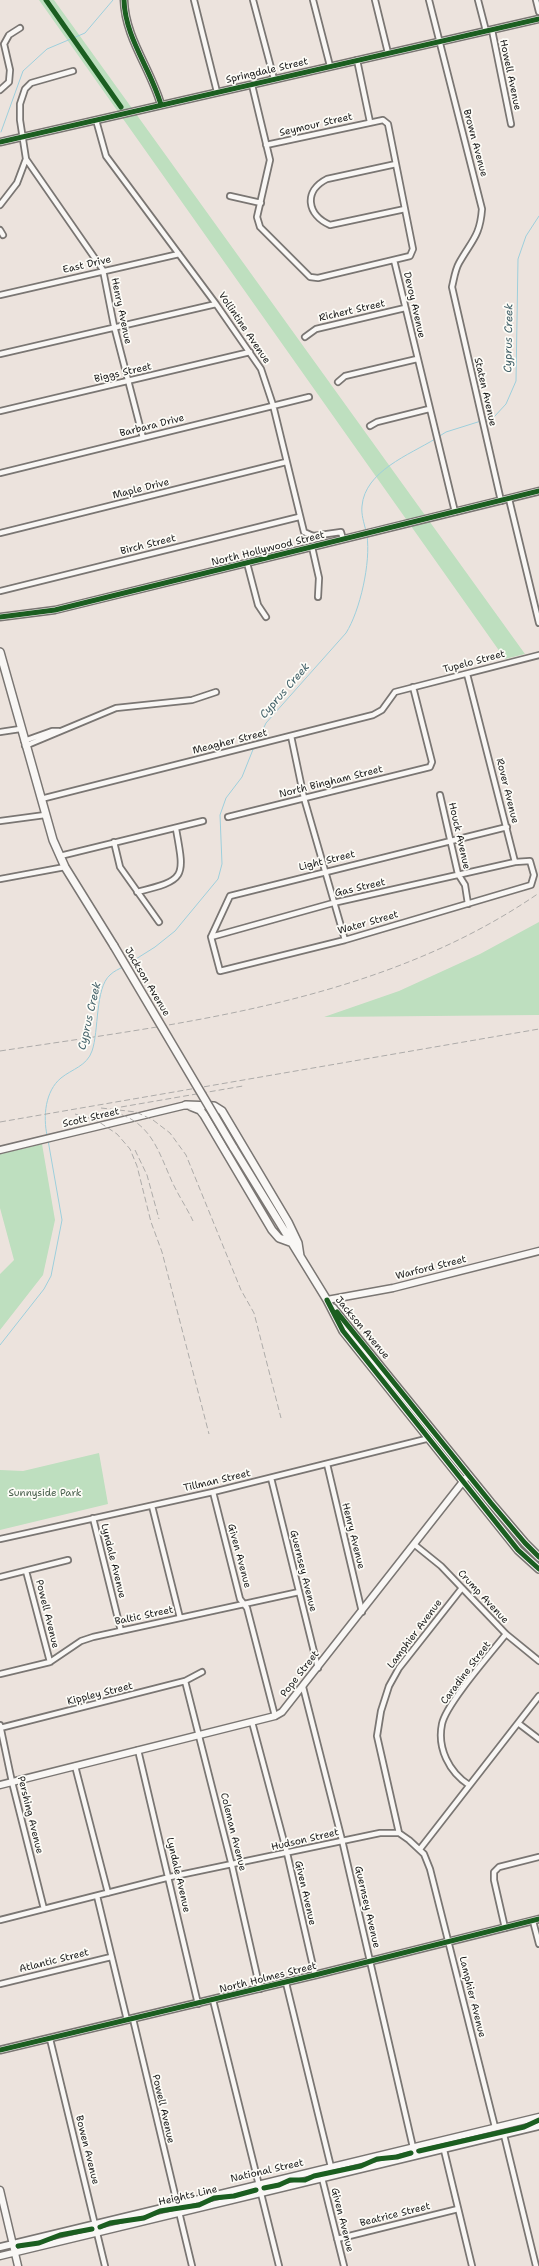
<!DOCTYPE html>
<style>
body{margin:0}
canvas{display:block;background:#ece3dd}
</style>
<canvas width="539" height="2266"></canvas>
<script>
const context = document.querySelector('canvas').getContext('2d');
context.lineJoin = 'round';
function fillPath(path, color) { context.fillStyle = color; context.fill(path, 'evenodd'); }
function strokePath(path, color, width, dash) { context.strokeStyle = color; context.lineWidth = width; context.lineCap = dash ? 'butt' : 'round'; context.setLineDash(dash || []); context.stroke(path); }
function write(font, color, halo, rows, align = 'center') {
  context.font = font + ' "Shantell Sans",sans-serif'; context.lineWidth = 3.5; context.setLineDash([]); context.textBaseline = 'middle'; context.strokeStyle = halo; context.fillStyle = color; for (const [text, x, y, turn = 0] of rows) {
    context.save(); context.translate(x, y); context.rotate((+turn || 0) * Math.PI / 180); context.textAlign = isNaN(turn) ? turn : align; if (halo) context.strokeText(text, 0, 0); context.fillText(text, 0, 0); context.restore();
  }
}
fillPath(new Path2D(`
 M39 0H54L525 654 505 659Z
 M539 922V1015L324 1017 399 991 480 954Z
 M42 1144 55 1220 43 1275 0 1330V1274L14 1260 0 1208V1154Z
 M99 1453 108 1504 0 1530V1470L23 1471Z`), '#bedfbf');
strokePath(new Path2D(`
 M1 132 23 71 47 49 85 33 113 0
 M485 420 494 417 506 404 516 381 518 259 526 236 539 216
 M438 437 446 432 481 421
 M366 531C364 523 361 514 362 506 365 471 409 455 435 439
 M257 742 266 723 346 633C360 611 371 562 367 536
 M128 964 155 947 175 931 218 879 222 864 220 815 226 798 242 777 254 747
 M47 1135C43 1117 45 1091 61 1078 72 1069 87 1066 92 1051 99 1031 95 988 110 975 114 971 119 969 123 967
 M0 1345 44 1289 51 1276 62 1220 48 1140`), '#9dcfdc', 1);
const street = new Path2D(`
 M194 0 217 92
 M253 0 274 79
 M313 0 330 66
 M375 0 388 53
 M429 0 482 209C480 236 472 240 459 263 455 270 454 279 452 287L501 501
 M478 0 486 31
 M536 0 539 12
 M492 30 511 124
 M357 60 370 122
 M73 71 31 83 25 89 20 104V120L26 159 103 270 114 326 143 438
 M252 85 270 160 257 217 260 227 310 277 318 278 410 256 413 249 388 124 383 120 266 145
 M0 90 9 82 10 70 4 44 9 35 20 28
 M96 120 106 156 216 304 261 369 273 405 304 532 313 536 341 532 343 539
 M396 164 327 179C303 191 307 215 330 225L405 209
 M230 196 261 203
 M0 205 17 183 26 159
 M0 230 3 235
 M394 260 455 512
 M0 295 179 254
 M305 337 316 329 405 308
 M0 354 216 304
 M338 382 345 376 417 359
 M0 411 250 352
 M370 426 377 422 429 409
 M0 473 309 397
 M509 499 539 623
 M0 533 286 462
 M312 547 319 578 318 597
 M247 563 258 605 266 617
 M0 591 299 517
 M467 674 515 862 530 861 534 875 531 885 345 940 220 971 211 937 230 896 507 827
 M0 732 20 729
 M291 736 304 798 345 940
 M24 741 52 731H59
 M25 746 116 708 192 700 216 692
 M440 795 458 874 465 885 468 904
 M41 799 373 715 382 710 395 692 539 655
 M228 817 430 767 432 762 413 687
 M0 821 45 815
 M114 842 120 867 159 922
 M60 856 203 821
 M0 879 65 867
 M137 892C186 880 185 878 176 829
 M211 937 333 903 515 862
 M327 1464 362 1612
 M271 1478 318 1668
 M213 1492 240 1599 247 1608 275 1716
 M152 1506 180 1618
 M93 1518 121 1631
 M0 1539 213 1492 430 1438
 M415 1545 441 1566 506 1634 539 1661
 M26 1571 50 1662
 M0 1577 68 1560
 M0 1674 50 1662 81 1641 93 1637 299 1592
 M185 1681 232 1866 260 1989
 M303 1687 342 1840 415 2156
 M252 1722 287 1853 315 1975
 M518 1723 539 1739
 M0 1725 12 1782 44 1909
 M0 1728 185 1681 202 1672
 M138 1750 198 2004
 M75 1766 108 1893
 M469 1785C449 1772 437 1748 442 1724 446 1704 491 1653 506 1634
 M399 1833 377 1736 381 1711 389 1686 399 1668 462 1588
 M420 1849 539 1696
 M97 1896 127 2020
 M0 1920 170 1877 380 1833H399L409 1840 424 1854 430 1869 495 2127
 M533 1921 539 1944
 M505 1928 494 1880V1872L499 1867 539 1857
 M286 1983 331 2167
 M0 1984 111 1957
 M213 2000 279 2266
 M133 2019 177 2203
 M50 2039 105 2266
 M504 2135 536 2266
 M444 2150 472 2266
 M322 2178 344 2266
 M179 2212 192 2266
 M337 2239 458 2209`);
const secondary = new Path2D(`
 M124 0C125 38 151 69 161 105
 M0 142 539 19
 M0 617 55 610 539 491
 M0 1150 186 1105
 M327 1300 393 1288 539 1251
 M0 1785 275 1716 282 1712 465 1479
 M0 2050 315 1975 539 1919
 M0 2190 18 2266
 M0 2247 539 2117
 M0 2256 539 2126`);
const primary = new Path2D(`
 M0 652 53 840 65 867 114 946
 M186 1105 214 1106 222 1111 288 1222 298 1243 300 1256
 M190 1106 200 1110 204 1115 272 1230 279 1238 290 1242
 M233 1147 327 1300 343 1331 518 1550 539 1569
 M333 1308 491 1503 525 1543 539 1557`);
strokePath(street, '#7a7673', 8);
strokePath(secondary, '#7a7673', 9);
strokePath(primary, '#7a7673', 10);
strokePath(street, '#f9f7f5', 4.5);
strokePath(secondary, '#f9f7f5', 6);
strokePath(primary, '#f9f7f5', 7);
strokePath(new Path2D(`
 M0 1051C184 1023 381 1002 539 893
 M121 1107 243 1086
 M101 1108 136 1112 153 1120 170 1133 186 1155 241 1290 254 1313 281 1418
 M113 1112C149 1121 157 1147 170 1177 176 1192 186 1206 193 1221
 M75 1114 96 1120 117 1134 130 1149 137 1166 151 1222 162 1252 209 1434
 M0 1122 539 1029
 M135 1150 147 1175 159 1219`), '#adaba9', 1, [6, 3]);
const primaryBridge = new Path2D(`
 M114 946 233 1147`);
strokePath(primaryBridge, '#7a7673', 10, []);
strokePath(primaryBridge, '#f9f7f5', 7);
strokePath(new Path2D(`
 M46 0 121 107
 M124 0C125 38 151 69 161 105
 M0 142 539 19
 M0 617 55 610 539 491
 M327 1300 343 1331 518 1550 539 1569
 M337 1312 491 1503 525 1543 539 1557
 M0 2050 315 1975 539 1919
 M419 2151 524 2127 539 2120
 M264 2188 279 2185 290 2180H305L314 2176 361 2166 377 2159 397 2157 411 2153
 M100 2227 110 2223 144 2218 160 2211 199 2205 214 2198 234 2196 256 2190
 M18 2246 39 2243 60 2235 92 2229`), '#1b5e20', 5);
write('10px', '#1c1c1c', '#fdfcf7', [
 ["Springdale Street",267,71,-13],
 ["Howell Avenue",510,75,78],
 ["Seymour Street",316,125,-13],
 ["Brown Avenue",475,143,75],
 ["East Drive",87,265,-13],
 ["Devoy Avenue",414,305,77],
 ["Henry Avenue",121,311,78],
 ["Richert Street",352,311,-13],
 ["Vollintine Avenue",244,328,56],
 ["Biggs Street",123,373,-13],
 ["Staten Avenue",485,392,77],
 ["Barbara Drive",152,426,-14],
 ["Maple Drive",141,489,-14],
 ["Birch Street",148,545,-14],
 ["North Hollywood Street",268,549,-14],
 ["Tupelo Street",474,662,-15],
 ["Meagher Street",230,742,-14],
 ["North Bingham Street",331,782,-14],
 ["Rover Avenue",507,791,76],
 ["Houck Avenue",459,836,77],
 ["Light Street",327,861,-14],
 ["Gas Street",360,888,-13],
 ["Water Street",368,923,-16],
 ["Jackson Avenue",147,982,59],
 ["Scott Street",91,1118,-13],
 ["Warford Street",431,1268,-14],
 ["Jackson Avenue",362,1328,50],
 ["Tillman Street",217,1481,-13],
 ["Henry Avenue",353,1536,76],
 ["Given Avenue",239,1556,75],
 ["Lyndale Avenue",113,1561,76],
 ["Guernsey Avenue",303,1571,76],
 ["Crump Avenue",483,1597,47],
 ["Powell Avenue",47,1614,76],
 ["Baltic Street",144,1616,-12],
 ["Lamphier Avenue",415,1634,-53],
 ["Caradine Street",466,1673,-53],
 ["Pope Street",300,1674,-52],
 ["Kippley Street",100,1694,-14],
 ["Pershing Avenue",30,1815,76],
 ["Coleman Avenue",233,1832,76],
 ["Hudson Street",305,1840,-13],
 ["Lyndale Avenue",178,1875,77],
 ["Given Avenue",305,1893,77],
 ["Guernsey Avenue",367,1907,77],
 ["Atlantic Street",54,1961,-14],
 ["North Holmes Street",268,1978,-14],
 ["Lamphier Avenue",472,1997,76],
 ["Powell Avenue",163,2109,77],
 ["Bowen Avenue",87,2150,76],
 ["National Street",267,2171,-13],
 ["Heights Line",188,2196,-13],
 ["Beatrice Street",395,2215,-14],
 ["Given Avenue",342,2220,76]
]);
write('10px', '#485f4c', '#fdfcf7', [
 ["Sunnyside Park",45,1493]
]);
write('italic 11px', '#426068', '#fdfcf7', [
 ["Cyprus Creek",509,338,-89],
 ["Cyprus Creek",285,691,-49],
 ["Cyprus Creek",90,1016,-77]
]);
</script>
